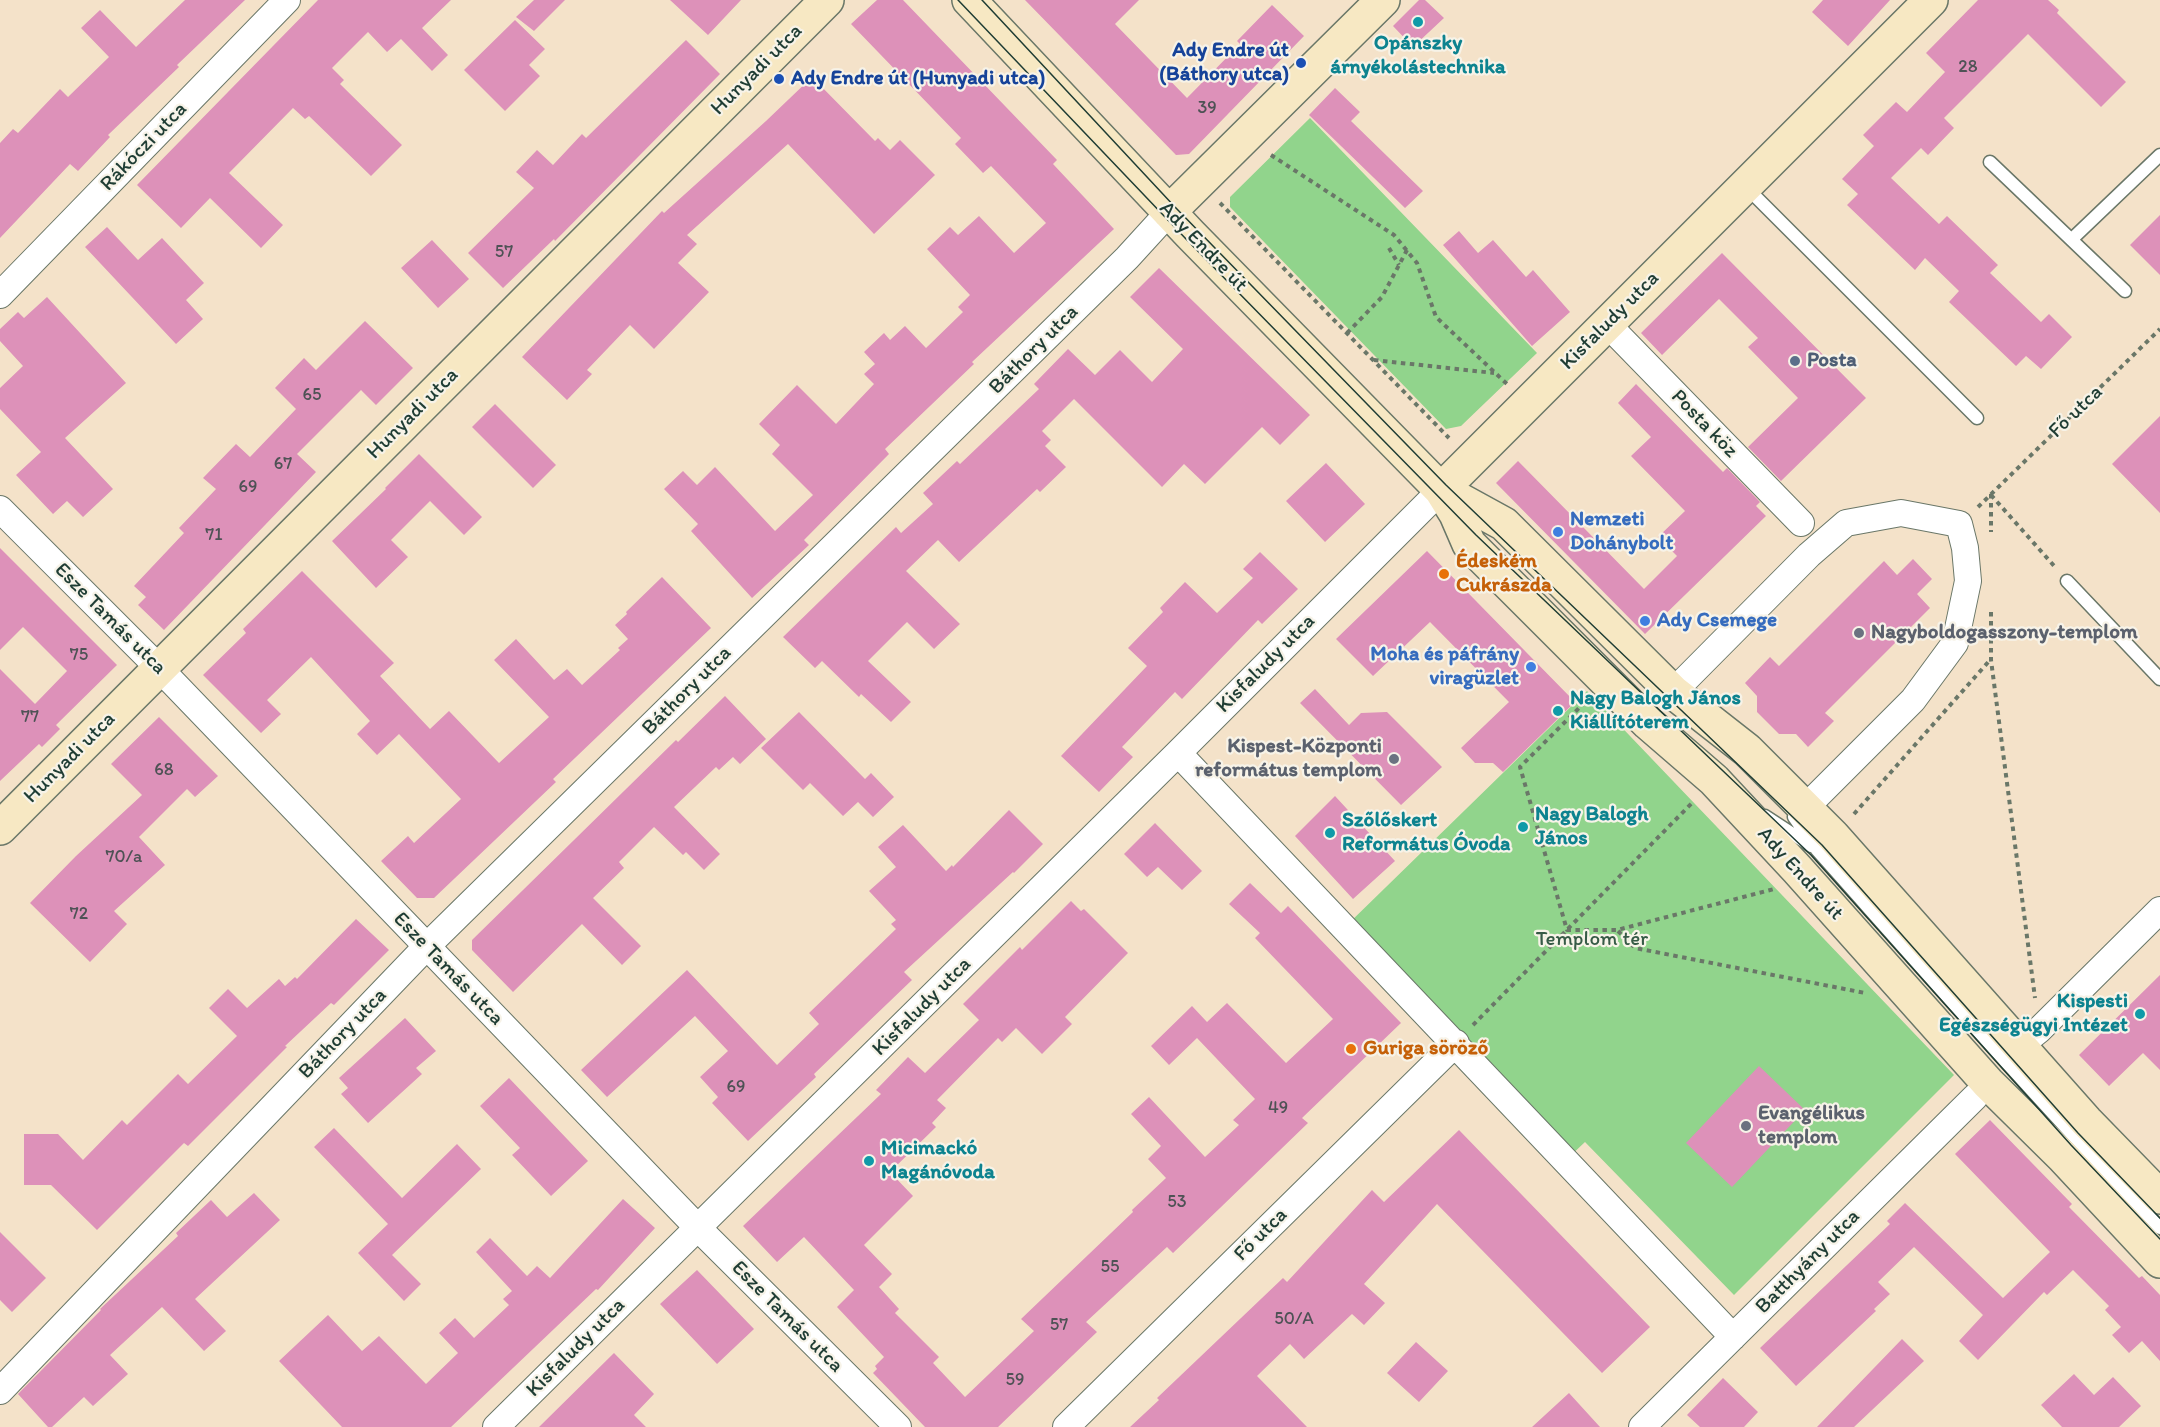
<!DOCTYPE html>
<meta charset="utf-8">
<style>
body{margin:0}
canvas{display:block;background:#f4e2c9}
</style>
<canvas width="2160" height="1427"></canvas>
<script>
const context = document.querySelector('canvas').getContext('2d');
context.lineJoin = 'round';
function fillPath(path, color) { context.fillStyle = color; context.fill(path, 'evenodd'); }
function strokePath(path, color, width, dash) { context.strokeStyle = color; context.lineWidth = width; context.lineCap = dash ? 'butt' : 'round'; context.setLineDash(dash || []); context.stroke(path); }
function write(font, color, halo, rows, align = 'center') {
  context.font = font + ' Itim,sans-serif'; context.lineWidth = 4.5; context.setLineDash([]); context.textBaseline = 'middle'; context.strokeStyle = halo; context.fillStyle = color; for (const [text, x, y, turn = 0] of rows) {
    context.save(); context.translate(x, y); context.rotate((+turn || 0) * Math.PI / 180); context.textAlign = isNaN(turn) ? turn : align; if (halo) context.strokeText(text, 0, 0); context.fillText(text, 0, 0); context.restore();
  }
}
fillPath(new Path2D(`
 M1310 118 1537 353 1461 426 1446 429 1230 207V197Z
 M1587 691 1954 1075 1734 1295 1585 1142 1566 1160 1345 927Z`), '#91d48c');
fillPath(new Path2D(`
 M185 0H245L177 65 179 67 108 135 110 137 78 171 70 164 0 238V143L13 129 18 133 60 89 68 97 109 57 81 28 100 10 136 47Z
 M318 0H451L422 28 448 55 432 71 401 39 387 52 368 32 332 68 344 80 340 84 402 145 371 176 309 116 305 119 293 108 229 173 283 225 261 248 210 198 181 228 137 185Z
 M534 0H565L534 31 516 17Z
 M670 0H741L708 35Z
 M877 0H903L1057 160 1053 164 1114 229 972 362 974 364 885 449 889 454 804 540 809 545 752 598 691 531 698 524 664 489 683 471 697 485 715 467 775 531 813 495 772 454 780 445 759 424 797 385 836 424 874 384 864 374 875 364 864 352 884 333 890 340 905 326 926 348 963 312 958 307 970 295 927 249 950 227 958 235 979 216 1014 253 1046 223 991 166 983 173 955 144 961 138 851 24Z
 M1025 0H1139L1115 24 1187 98 1240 44 1237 41 1272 5 1304 36 1189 154 1176 155Z
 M1419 0H1425L1444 18 1413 47 1393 26Z
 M1823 0H1890L1848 46 1812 12Z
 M1978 0H2048L2059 10 2057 13 2126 82 2101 107 2028 34 1944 118 1954 128 1928 155 1921 148 1891 178 1939 224 1947 216 1998 265 1990 273 2041 322 2049 314 2072 337 2041 369 2026 356 2016 366 1949 302 1959 291 1925 258 1915 270 1847 205 1858 194 1842 179 1874 146 1863 135 1896 102 1907 112 1945 72 1926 53Z
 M515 20 545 49 529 65 540 76 505 111 464 70Z
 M686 40 720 74 555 241 554 239 503 288 468 253 534 188 516 172 537 150 553 165 582 134 586 138Z
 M812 77 875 141 878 138 890 150 900 140 935 175 874 234 788 144 687 235 697 244 678 263 709 292 654 349 630 325 587 370 592 374 567 400 522 357 662 211 664 213 766 121Z
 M1335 88 1360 112 1351 121 1423 191 1405 208 1309 115Z
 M2160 215V275L2130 245Z
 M107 227 138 260 162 238 204 283 186 300 203 319 176 344 85 247Z
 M1459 231 1478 253 1493 240 1526 277 1533 270 1570 312 1532 346 1443 245Z
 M432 240 469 279 438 308 401 268Z
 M1722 253 1866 398 1781 481 1748 447 1798 398 1748 347 1758 338 1719 299 1662 355 1641 333Z
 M1159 268 1310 415 1280 445 1262 427 1205 484 1184 464 1162 487 1074 399 1042 431 1051 440 1045 446 1066 467 1040 492 1037 489 959 562 938 540 906 571 960 624 934 649 907 622 868 661 911 702 891 722 861 694 859 697 822 661 815 668 783 637 896 527 901 533 933 504 923 493 957 461 960 464 1039 389 1034 384 1068 349 1095 375 1120 350 1152 382 1183 349 1130 297Z
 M47 297 126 383 65 438 113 489 83 517 67 501 53 514 16 475 41 452 0 409V388L23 366 0 341V329L18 312 24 318Z
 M365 321 413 368 376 405 361 390 297 454 316 472 164 630 138 605 146 597 134 586 184 533 179 528 216 489 203 478 236 444 250 457 296 409 275 388 304 358 316 370Z
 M1636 384 1723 472 1727 468 1760 502 1756 506 1766 516 1645 634 1496 483 1518 461 1644 589 1677 556 1658 537 1685 511 1631 456 1651 437 1618 403Z
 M495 404 556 465 533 488 472 427Z
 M2160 416V513L2112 464Z
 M419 454 482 517 464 535 430 501 391 540 408 557 376 588 332 541 386 489 385 488Z
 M1326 463 1365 504 1325 542 1286 501Z
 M0 548 117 665 56 725 60 729 42 747 39 744 0 781V669L35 704 67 671 23 627 0 650Z
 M1427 551 1575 702 1503 772 1493 763H1475L1461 748 1509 702 1430 622 1373 676 1336 639Z
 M1260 552 1298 589 1262 624 1258 620 1182 699 1175 692 1122 747 1133 757 1099 792 1061 756 1147 666 1128 648 1163 612 1160 608 1185 582 1217 613 1253 578 1243 569Z
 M1913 559 1932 579 1917 594 1930 608 1825 713 1834 721 1808 747 1796 734H1779L1757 712V696L1745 683 1770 657 1779 666 1884 561 1897 575Z
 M302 571 394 663 380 676 430 729 449 711 499 763 549 717 494 660 516 639 554 680 567 669 582 685 620 650 618 648 628 639 615 625 627 614 626 612 662 577 711 628 553 779 556 782 434 898H417L381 861 408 836 414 843 461 799 399 734 377 755 357 734 370 721 311 657 267 700 281 714 261 733 203 675 246 633 243 629Z
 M1315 689 1349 725 1361 713 1387 712 1442 767 1401 805 1300 703Z
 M725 696 766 739 740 764 733 757 719 770 716 767 674 807 720 854 704 870 686 852 683 855 654 827 619 862 624 868 593 898 641 946 622 965 582 924 513 992 472 950V940L676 740 678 742Z
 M799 712 865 779 871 773 894 797 873 817 858 802 843 816 810 783 803 790 761 748Z
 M159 717 218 776 195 797 187 789 139 837 165 865 114 911 127 924 90 962 30 903 76 856 142 795 111 764Z
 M1335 796 1395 861 1353 899 1295 836Z
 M1009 810 1043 844 1014 873 1013 872 904 972 912 980 814 1074 816 1077 748 1141 712 1103 718 1097 700 1077 728 1051 695 1016 607 1097 581 1070 687 970 777 1065 819 1024 809 1013 896 929 891 924 896 920 869 891 896 867 878 847 903 825 946 871 952 865 953 867Z
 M1155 823 1202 871 1182 890 1158 867 1147 877 1124 854Z
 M1250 883 1281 913 1288 906 1401 1023 1302 1118 1308 1123 1220 1208 1173 1253 1167 1247 1086 1322 1097 1332 998 1427H925L873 1373 877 1369 875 1366 884 1357 837 1307 854 1290 804 1237 777 1262 743 1226 881 1094 876 1090 908 1057 925 1073 979 1020 963 1004 1020 947 1022 950 1071 901 1081 911 1084 909 1128 953 1065 1017 1072 1024 1042 1054 1016 1028 1002 1042 998 1038 937 1100 946 1108 932 1123 936 1127 890 1172 913 1196 864 1245 892 1274 879 1287 899 1309 895 1313 939 1357 933 1363 965 1397 1034 1331 1021 1319 1133 1212 1132 1210 1166 1178 1148 1159 1161 1146 1131 1114 1149 1097 1205 1157 1239 1125 1233 1120 1255 1099 1197 1038 1169 1065 1151 1046 1192 1006 1207 1022 1227 1003 1286 1063 1333 1019 1255 938 1260 933 1229 904Z
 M356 919 389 950 334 1005 331 1003 285 1046 287 1047 188 1146 184 1143 97 1230 51 1185H24V1134H58L83 1160 122 1120 127 1125 178 1074 188 1084 237 1036 209 1008 228 989 247 1008 279 979 285 986 295 977 297 979Z
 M2160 975V1070L2143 1053 2109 1086 2079 1055Z
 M405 1018 436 1051 416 1068 422 1074 368 1123 341 1094 348 1088 339 1078Z
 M1759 1066 1805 1110 1732 1187 1686 1143Z
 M509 1078 588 1161 551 1196 512 1155 520 1148 480 1106Z
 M1990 1120 2072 1204 2069 1207 2139 1278 2142 1276 2160 1295V1361L2142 1341 2129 1353 2112 1335 2121 1327 2105 1310 2109 1306 2073 1270 2047 1295 2044 1292 1978 1360 1959 1341 1983 1315 1914 1247 1878 1282 1890 1294 1874 1309 1876 1311 1796 1386 1760 1348 1890 1224 1887 1221 1905 1203 2003 1298 2050 1252 1955 1154Z
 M334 1128 402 1198 457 1144 481 1169 392 1255 421 1284 404 1301 358 1253 388 1224 314 1147Z
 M1459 1130 1650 1327 1602 1373 1437 1204 1364 1284 1385 1303 1364 1325 1352 1314 1304 1359 1290 1344 1257 1376 1307 1427H1130L1159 1400 1157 1398 1283 1278 1287 1282 1372 1190 1384 1202Z
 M254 1193 280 1220 195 1299 226 1331 204 1351 162 1307 110 1355 128 1374 93 1406 84 1397 52 1427H48L18 1394 101 1310 100 1309 178 1236 176 1233 211 1200 227 1217Z
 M623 1199 655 1228 598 1290 596 1289 451 1427H342L279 1361 328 1315 362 1351 379 1336 426 1384 458 1353 439 1333 455 1318 474 1338 509 1305 503 1299 512 1291 476 1252 490 1238 527 1276 537 1266 550 1278Z
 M0 1232 46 1278 12 1312 0 1300Z
 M697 1270 754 1329 717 1364 660 1304Z
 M1902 1339 1924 1361 1854 1427H1817Z
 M1416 1342 1448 1371 1419 1402 1387 1373Z
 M614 1353 654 1394 634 1415 646 1427H539Z
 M2074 1374 2094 1395 2113 1377 2141 1406 2119 1427H2062L2041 1405Z
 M1723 1378 1758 1412 1744 1427H1700L1687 1415Z
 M1569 1393 1600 1427H1532Z`), '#dd91b9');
const lane = new Path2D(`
 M1990 162 2125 291
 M1747 188 1977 418
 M2072 239 2160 155
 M2067 581 2160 679
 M1765 816 1811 846
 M1794 817 1817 850C1930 977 2042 1105 2160 1228`);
const street = new Path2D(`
 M0 295 287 0
 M1607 324 1801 523
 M0 509 160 669 698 1228 898 1427
 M1673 692 1809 555 1846 523 1901 513 1959 524 1965 548 1968 581 1955 643 1913 700 1805 808
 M1178 753 1733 1337
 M2019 1046 2039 1030 2160 910
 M0 1391 427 946 1127 258 1169 212
 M496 1427 1178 753 1441 490
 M1066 1427 1456 1043
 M1642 1427 1975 1097`);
const secondary = new Path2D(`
 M969 0 1190 234 1441 490 1456 514 1469 544 1648 723 1714 780 1797 869 1988 1083 2063 1157 2160 1261
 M1169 212 1383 0
 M1441 490 1931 0
 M1442 490 1504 524 1673 692 1747 750 1833 836 2086 1121 2160 1197
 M0 828 827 0`);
strokePath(lane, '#6a7768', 15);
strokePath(street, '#6a7768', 28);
strokePath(secondary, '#6a7768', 36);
strokePath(new Path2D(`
 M1271 155 1394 235 1417 263 1436 317 1507 384
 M1220 203 1449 438
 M1389 248 1399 265
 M1347 333 1382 297 1407 250
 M1374 360 1494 373
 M1991 494V532
 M1991 495 2056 568
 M1978 507 2160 329
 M1991 612V660L2035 998
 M1585 702 1520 767 1567 930H1617L1774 889
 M1854 814 1990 660
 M1618 931 1635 948 1865 993
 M1473 1025 1693 802`), '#6a7768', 4, [4.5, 4.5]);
strokePath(lane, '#fff', 12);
strokePath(street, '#fff', 26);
strokePath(secondary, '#f7e8c3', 33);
strokePath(new Path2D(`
 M958 0 1186 239 1476 535 1811 855 2071 1145 2160 1239
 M982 0 1175 207 1446 485 1822 845 2078 1133 2160 1218`), '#1f3d34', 1.5);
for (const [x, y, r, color] of [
 [1418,22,6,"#0f9aa8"],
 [1301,63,6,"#1a4fb4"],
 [779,79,6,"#1a4fb4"],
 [1795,361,6,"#5c6f8a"],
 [1558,532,6,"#3f7fe0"],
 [1444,574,6,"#e8710a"],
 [1645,621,6,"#3f7fe0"],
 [1859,633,6,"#6b7280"],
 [1531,667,6,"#3f7fe0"],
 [1558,711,6,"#0f9aa8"],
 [1394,759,6,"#6b7280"],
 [1523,827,6,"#0f9aa8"],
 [1330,833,6,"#0f9aa8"],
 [2140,1014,6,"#0f9aa8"],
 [1351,1049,6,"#e8710a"],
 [1746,1126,6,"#6b7280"],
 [869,1161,6,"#0f9aa8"]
]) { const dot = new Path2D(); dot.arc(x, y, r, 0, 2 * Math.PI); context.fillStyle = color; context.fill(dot); strokePath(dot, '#f7f3e8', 2); }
write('18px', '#4e5255', null, [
 ["28",1968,67],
 ["39",1207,108],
 ["57",504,252],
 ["65",312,395],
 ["67",283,464],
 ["69",248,487],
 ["71",214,535],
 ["75",79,655],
 ["77",30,717],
 ["68",164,770],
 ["70/a",124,857],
 ["72",79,914],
 ["69",736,1087],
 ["49",1278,1108],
 ["53",1177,1202],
 ["55",1110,1267],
 ["50/A",1294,1319],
 ["57",1059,1325],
 ["59",1015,1380]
]);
write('bold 21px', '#0d838f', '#f7f3e8', [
 ["Opánszky",1418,44,"center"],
 ["árnyékolástechnika",1418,68,"center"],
 ["Nagy Balogh János",1570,699],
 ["Kiállítóterem",1570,723],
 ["Nagy Balogh",1535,815],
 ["János",1535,839],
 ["Szőlőskert",1342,821],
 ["Református Óvoda",1342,845],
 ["Kispesti",2128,1002,"right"],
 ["Egészségügyi Intézet",2128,1026,"right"],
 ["Micimackó",881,1149],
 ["Magánóvoda",881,1173]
], 'left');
write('bold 21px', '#164399', '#f7f3e8', [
 ["Ady Endre út",1289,51],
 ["(Báthory utca)",1289,75],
 ["Ady Endre út (Hunyadi utca)",791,79,"left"]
], 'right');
write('21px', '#1f3d34', '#f7f3e8', [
 ["Hunyadi utca",757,70,-45],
 ["Rákóczi utca",144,147,-46],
 ["Ady Endre út",1203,247,46],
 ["Kisfaludy utca",1610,321,-45],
 ["Báthory utca",1034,350,-45],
 ["Fő utca",2076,412,-44],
 ["Hunyadi utca",413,414,-45],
 ["Posta köz",1704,424,46],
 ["Esze Tamás utca",110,619,45],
 ["Kisfaludy utca",1266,664,-45],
 ["Báthory utca",687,691,-45],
 ["Hunyadi utca",70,758,-45],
 ["Ady Endre út",1800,874,48],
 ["Esze Tamás utca",448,969,46],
 ["Kisfaludy utca",922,1007,-45],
 ["Báthory utca",343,1034,-46],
 ["Fő utca",1261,1235,-45],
 ["Batthyány utca",1808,1262,-45],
 ["Esze Tamás utca",787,1317,45],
 ["Kisfaludy utca",576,1348,-45]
]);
write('bold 21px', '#4e5e75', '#f7f3e8', [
 ["Posta",1807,361]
], 'left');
write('bold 21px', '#366cbe', '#f7f3e8', [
 ["Nemzeti",1570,520],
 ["Dohánybolt",1570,544],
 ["Ady Csemege",1657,621],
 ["Moha és páfrány",1519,655,"right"],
 ["viragüzlet",1519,679,"right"]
], 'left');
write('bold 21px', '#c56008', '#f7f3e8', [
 ["Édeském",1456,562],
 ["Cukrászda",1456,586],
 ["Guriga söröző",1363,1049]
], 'left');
write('bold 21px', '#5b616d', '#f7f3e8', [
 ["Nagyboldogasszony-templom",1871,633],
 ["Kispest-Központi",1382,747,"right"],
 ["református templom",1382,771,"right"],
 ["Evangélikus",1758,1114],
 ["templom",1758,1138]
], 'left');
write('21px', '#365b46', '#f7f3e8', [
 ["Templom tér",1592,940]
]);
</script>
